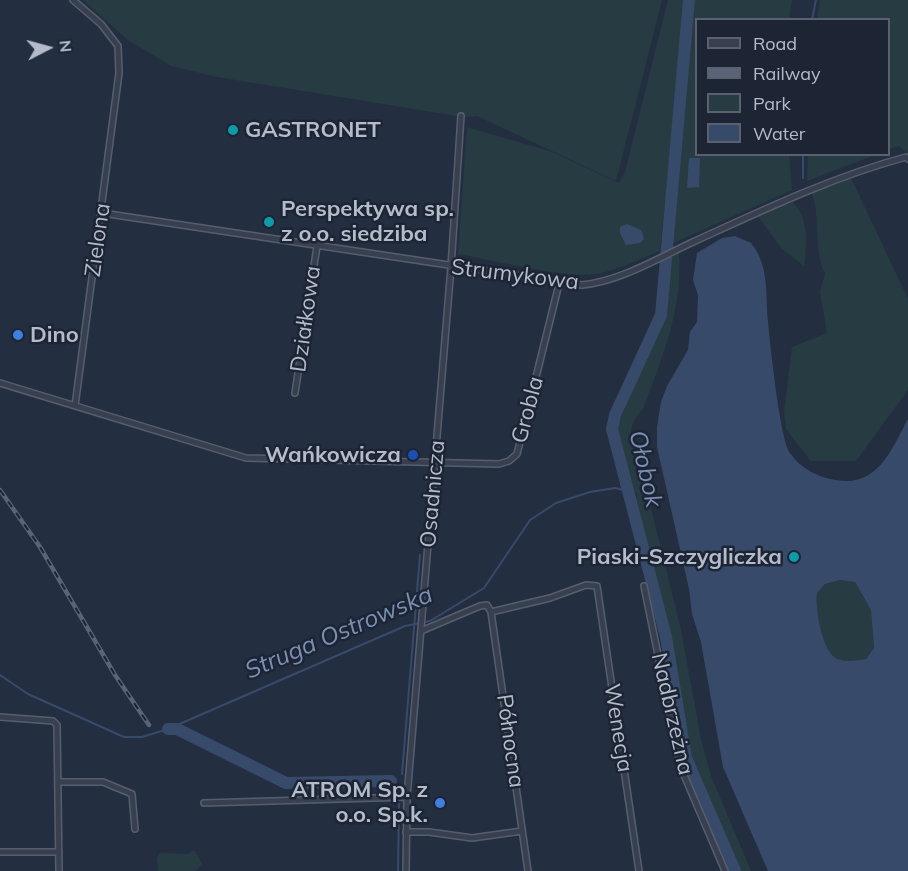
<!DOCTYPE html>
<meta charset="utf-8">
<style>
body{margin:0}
#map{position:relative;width:908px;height:871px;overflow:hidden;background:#242e41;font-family:Mulish,sans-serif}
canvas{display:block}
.legend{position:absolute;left:695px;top:18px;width:195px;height:138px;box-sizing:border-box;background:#1d2535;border:2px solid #596171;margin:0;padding:8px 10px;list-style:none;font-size:18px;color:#b4bccb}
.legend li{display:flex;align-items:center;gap:12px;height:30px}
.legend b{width:30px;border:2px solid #596171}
.north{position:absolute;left:18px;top:18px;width:60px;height:60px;-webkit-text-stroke:4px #1d2535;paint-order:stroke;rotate:84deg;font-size:16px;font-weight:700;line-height:24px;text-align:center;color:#b4bccb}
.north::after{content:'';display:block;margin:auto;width:21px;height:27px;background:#b4bccb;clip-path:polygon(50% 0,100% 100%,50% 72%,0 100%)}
</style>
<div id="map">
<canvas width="908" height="871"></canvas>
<ul class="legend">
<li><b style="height:8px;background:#384050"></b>Road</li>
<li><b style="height:8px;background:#5a6478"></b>Railway</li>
<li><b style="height:16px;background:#263c42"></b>Park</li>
<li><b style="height:16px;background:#384a6a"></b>Water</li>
</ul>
<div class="north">N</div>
</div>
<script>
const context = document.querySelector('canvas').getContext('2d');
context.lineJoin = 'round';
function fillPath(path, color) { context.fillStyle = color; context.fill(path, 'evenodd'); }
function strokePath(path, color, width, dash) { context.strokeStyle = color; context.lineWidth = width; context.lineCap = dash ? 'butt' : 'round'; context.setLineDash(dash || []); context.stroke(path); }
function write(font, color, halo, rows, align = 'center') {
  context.font = font + ' Mulish,sans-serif'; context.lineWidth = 5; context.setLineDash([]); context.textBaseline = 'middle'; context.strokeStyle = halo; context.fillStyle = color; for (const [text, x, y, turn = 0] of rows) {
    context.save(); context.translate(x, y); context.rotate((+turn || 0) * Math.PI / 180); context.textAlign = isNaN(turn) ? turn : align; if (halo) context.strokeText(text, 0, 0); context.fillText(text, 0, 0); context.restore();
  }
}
fillPath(new Path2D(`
 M83 0H662L616 181 477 116 463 117 217 77 171 66 128 40Z
 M668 0H685L660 251C639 259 617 271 595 274 561 278 494 260 458 254L467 127 552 152 619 183 625 172Z
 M695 0H792L789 19 696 20V154L789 155 792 190 671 244Z
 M820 0H908V154L899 146 889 149 888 20 817 19Z
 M808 155V154L875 155 807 181Z
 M851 178 908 299V390L856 461H811L786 429 784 412 792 347 827 333 820 291 825 274C813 249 821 219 812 193Z
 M793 202C809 220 807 243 804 266L781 248 758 216Z
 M679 253C683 309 662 358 643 409 629 423 628 435 637 452L681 630 701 739 711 776 751 871H740L690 757 672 638 636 503 637 495 631 486 616 429 664 315 667 260Z
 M840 580 855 582 871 610 874 648 866 660C857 661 846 662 837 659 822 652 815 608 817 593L825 584Z
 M194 850 203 865 195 871H158L157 858 160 853 188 854Z`), '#263c42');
fillPath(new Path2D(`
 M689 158H700L699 187 687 188Z
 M627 224 641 230 644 239 640 243 626 245 620 233V227Z
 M735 236 751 243C770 267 765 293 768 322 770 343 780 440 790 453 800 468 817 477 835 480 878 488 891 450 908 419V871H768L723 767 701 642 692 614 689 589 657 447V427L661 402 667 386 688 350 690 332 697 322 698 295 693 280 697 253 722 238ZM840 580 855 582 871 610 874 648 866 659C857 661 846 662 837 659 822 652 815 608 817 593L825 584Z`), '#384a6a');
strokePath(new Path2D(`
 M812 20 816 0
 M803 178V154
 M0 675 28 694 124 737H142L168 729 405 626 430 621 484 588 530 520 556 503 590 492 615 488 628 491
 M402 774 420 555
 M398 871 399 804`), '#384a6a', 2);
strokePath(new Path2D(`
 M689 0 661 315 615 415 612 429 666 637 686 758 735 871
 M168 729H177L286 783 391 781`), '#384a6a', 12);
const street = new Path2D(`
 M73 0 101 24 118 46 119 73 75 406
 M102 213 582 285C621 281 658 258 693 242 763 210 832 177 906 157L908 159
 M0 383 246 458 499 464 509 461 517 454 559 284
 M295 393 317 246
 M644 586 681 768 725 871
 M491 612 528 871
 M421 631 480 606 487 605 491 612 550 598 586 585 597 586 639 871
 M0 717 53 721 57 725 59 871
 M58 782H103L132 794 135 829
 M204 803 407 797
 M406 832H429L472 838 522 831
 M0 852H59
 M406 871 407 797 451 267 461 116`);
strokePath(street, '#565e6e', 8);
strokePath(street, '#384050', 5);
const rail = new Path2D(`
 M0 490 40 547 115 675 149 725`);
strokePath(rail, '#5a6478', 4.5);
strokePath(rail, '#1d2535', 2, [7]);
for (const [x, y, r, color] of [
 [233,130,6,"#0f9aa8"],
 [269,222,6,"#0f9aa8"],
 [18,335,6,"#3f7fe0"],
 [413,455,6,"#1a4fb4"],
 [794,557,6,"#0f9aa8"],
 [440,803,6,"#3f7fe0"]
]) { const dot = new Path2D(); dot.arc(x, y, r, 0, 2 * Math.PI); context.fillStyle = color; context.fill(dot); strokePath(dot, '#1d2535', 2); }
write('bold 22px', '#b4bccb', '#1d2535', [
 ["GASTRONET",245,130],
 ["Perspektywa sp.",281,209],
 ["z o.o. siedziba",281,234],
 ["Dino",30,335],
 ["Wańkowicza",401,455,"right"],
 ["Piaski-Szczygliczka",782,557,"right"],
 ["ATROM Sp. z",428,790,"right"],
 ["o.o. Sp.k.",428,815,"right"]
], 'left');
write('22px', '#b4bccb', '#1d2535', [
 ["Zielona",98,240,-82],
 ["Strumykowa",515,275,7],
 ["Działkowa",306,319,-82],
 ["Grobla",528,410,-75],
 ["Osadnicza",433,494,-85],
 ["Nadbrzeżna",672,714,77],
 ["Wenecja",618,728,81],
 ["Północna",510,741,82]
]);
write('italic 24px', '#7b8fb3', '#1d2535', [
 ["Ołobok",645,469,77],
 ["Struga Ostrowska",339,633,-23]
]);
</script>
